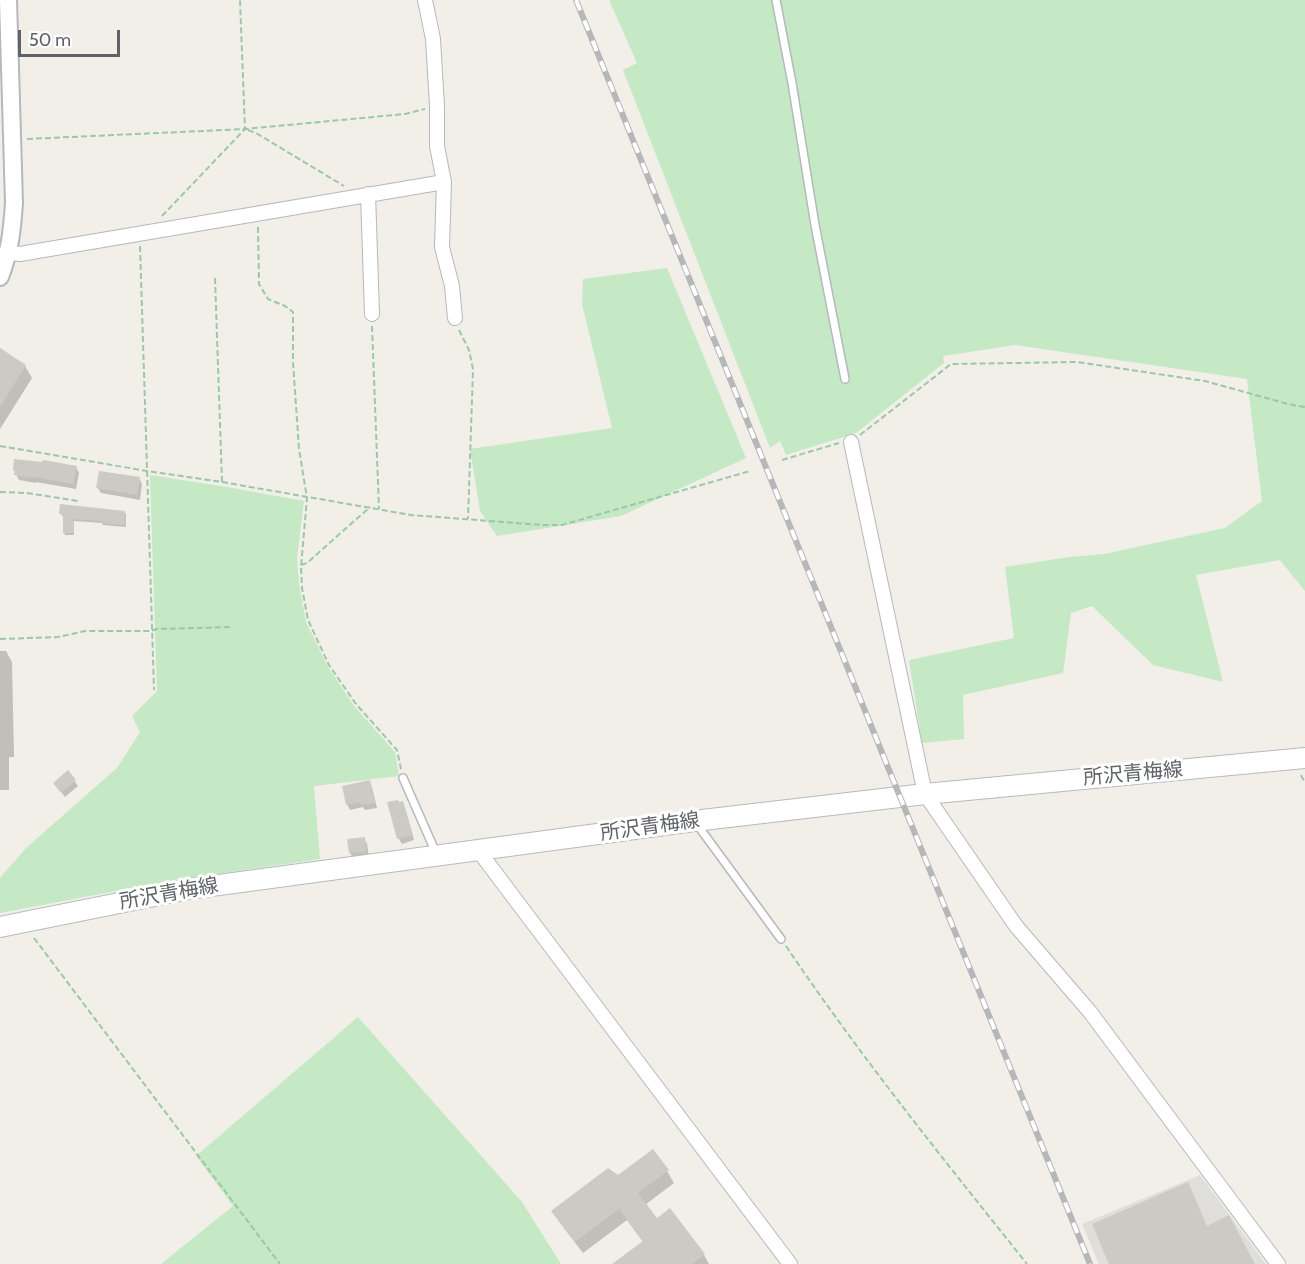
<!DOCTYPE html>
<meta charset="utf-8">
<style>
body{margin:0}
#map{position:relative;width:1305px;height:1264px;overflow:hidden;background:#f1efe8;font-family:Cabin,sans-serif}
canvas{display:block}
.scale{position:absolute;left:18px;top:30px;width:102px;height:27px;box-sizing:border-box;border:3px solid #5f6368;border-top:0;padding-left:8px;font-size:18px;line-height:21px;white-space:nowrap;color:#5f6368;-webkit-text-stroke:4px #fff;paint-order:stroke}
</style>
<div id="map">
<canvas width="1305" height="1264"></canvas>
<div class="scale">50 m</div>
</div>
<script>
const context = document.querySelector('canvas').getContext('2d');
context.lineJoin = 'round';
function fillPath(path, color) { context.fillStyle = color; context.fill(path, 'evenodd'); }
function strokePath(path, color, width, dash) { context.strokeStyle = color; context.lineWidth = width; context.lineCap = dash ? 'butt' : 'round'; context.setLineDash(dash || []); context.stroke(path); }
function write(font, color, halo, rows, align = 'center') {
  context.font = font + ' Cabin,"Noto Sans JP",sans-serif'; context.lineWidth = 6; context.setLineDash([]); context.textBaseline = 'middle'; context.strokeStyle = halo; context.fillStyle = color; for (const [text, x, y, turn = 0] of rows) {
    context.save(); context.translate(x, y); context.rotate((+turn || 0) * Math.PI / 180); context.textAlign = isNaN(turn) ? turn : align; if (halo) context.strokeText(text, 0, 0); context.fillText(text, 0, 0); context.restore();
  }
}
fillPath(new Path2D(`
 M1200 1175 1266 1264H1099L1082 1224Z`), '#e0deda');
fillPath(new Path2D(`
 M609 0H1305V591L1280 560 1196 575 1223 682 1153 665 1092 606 1071 613 1063 673 963 695 964 739 922 743 909 660 1014 638 1005 567 1069 557 1104 554 1225 528 1262 501 1247 379 1015 345 943 356 944 363 856 433 786 455 780 441 770 448 623 70 637 63Z
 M667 268 746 458 621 516 497 536 480 511 470 449 612 428 582 304 583 279Z
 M150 475 227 487 304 501 297 558 299 584 306 622 327 665 354 706 395 752 399 776 314 786 320 859 169 881 0 913V878L26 848 117 768 140 732 132 716 157 691Z
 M358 1017 522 1202 561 1264H161L233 1206 196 1156Z`), '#c5e8c5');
fillPath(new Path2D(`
 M0 348 25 366 32 378 0 429Z
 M76 467 79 473 76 489 36 482V483L19 480 14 470Z
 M139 478 142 484 140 500 101 493 98 488Z
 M124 512 126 514V527L103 525 102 523 74 521V535H65L64 532 65 516H62L61 513Z
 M0 651H6L12 662 14 757H9V790H0Z
 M68 772 78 786 65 797 58 788Z
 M369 782 372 787 377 808 365 810 363 807 350 810 347 804Z
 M389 803 405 808 414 840 402 844 399 839Z
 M364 839 367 844 369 857 353 858 350 853 349 840Z
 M667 1171 674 1183 645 1205 656 1220 669 1210 704 1255 709 1264H614L643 1242 627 1220 583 1253 560 1223 553 1211 619 1177Z`), '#0003');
fillPath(new Path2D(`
 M0 348 26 365 0 407Z
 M14 459 42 462 43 460 77 466 73 484 34 477 33 478 14 475 15 470H13Z
 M99 471 140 477 137 495 96 488Z
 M60 504 125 511V525L100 523 101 521 74 519V533H63V514H59Z
 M68 770 76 780 61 793 53 783Z
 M370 780 375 803 361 805 360 802 346 805 342 786Z
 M398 800 399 802 403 801 413 835 397 839 387 802Z
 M365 837 366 852 349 853 347 839Z
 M653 1149 669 1170 638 1193 657 1218 670 1208 705 1254 692 1264H612L643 1241 619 1209 575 1242 551 1211 608 1168 618 1175Z
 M1188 1182 1207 1226 1229 1215 1255 1264H1109L1092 1224Z`), '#cccac5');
const service = new Path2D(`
 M776 0 792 83 815 225 845 379
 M403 778 436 853
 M696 823 781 939`);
const minor = new Path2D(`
 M425 0 433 39 437 106V146L444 182 442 247 452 286 455 318
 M368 194 372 314
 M0 256 9 253 20 254 444 182
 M851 442 925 794 1016 926 1090 1012 1278 1264
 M478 850 790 1264`);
const tertiary = new Path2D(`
 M0 277C10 251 12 231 14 203L8 0`);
const secondary = new Path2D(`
 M0 927 189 889 694 821 925 794 1305 758`);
strokePath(service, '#b5b8bc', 10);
strokePath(minor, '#b5b8bc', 16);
strokePath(tertiary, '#b5b8bc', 20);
strokePath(secondary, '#b6babf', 22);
strokePath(new Path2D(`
 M248 130 256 133 344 186
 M27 139 245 129 405 114 425 109
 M162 216 245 129 240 0
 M258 227 259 284 268 299 285 306 293 312V362L299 449 307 498 301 567 302 588 308 620 329 665 356 704 397 750 401 769
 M140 246 154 690
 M215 278 222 482
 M372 326 379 509
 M459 330 469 350 473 369 468 519
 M860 435 951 364 1077 362 1205 381 1288 404 1305 407
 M0 446 147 471 222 482 411 515 542 525H562L750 471
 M782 460 839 443
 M0 492 27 493 78 501
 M301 565 307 563 370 507
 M0 639 58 637 85 631H152L156 629 230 627
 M1301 775 1305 783
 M34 938 280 1264
 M786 946C860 1056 944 1160 1027 1264`), '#9cc7a9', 2, [6, 3]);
strokePath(service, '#fff', 7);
strokePath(minor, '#fff', 14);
strokePath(tertiary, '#fff', 16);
strokePath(secondary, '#fff', 20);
const rail = new Path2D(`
 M576 0 1090 1264`);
strokePath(rail, '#b6b7b8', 6);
strokePath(rail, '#fff', 4, [11]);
write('20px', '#5f6368', '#fff', [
 ["所沢青梅線",1133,774,-5],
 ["所沢青梅線",650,827,-8],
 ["所沢青梅線",169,894,-10]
]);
</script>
